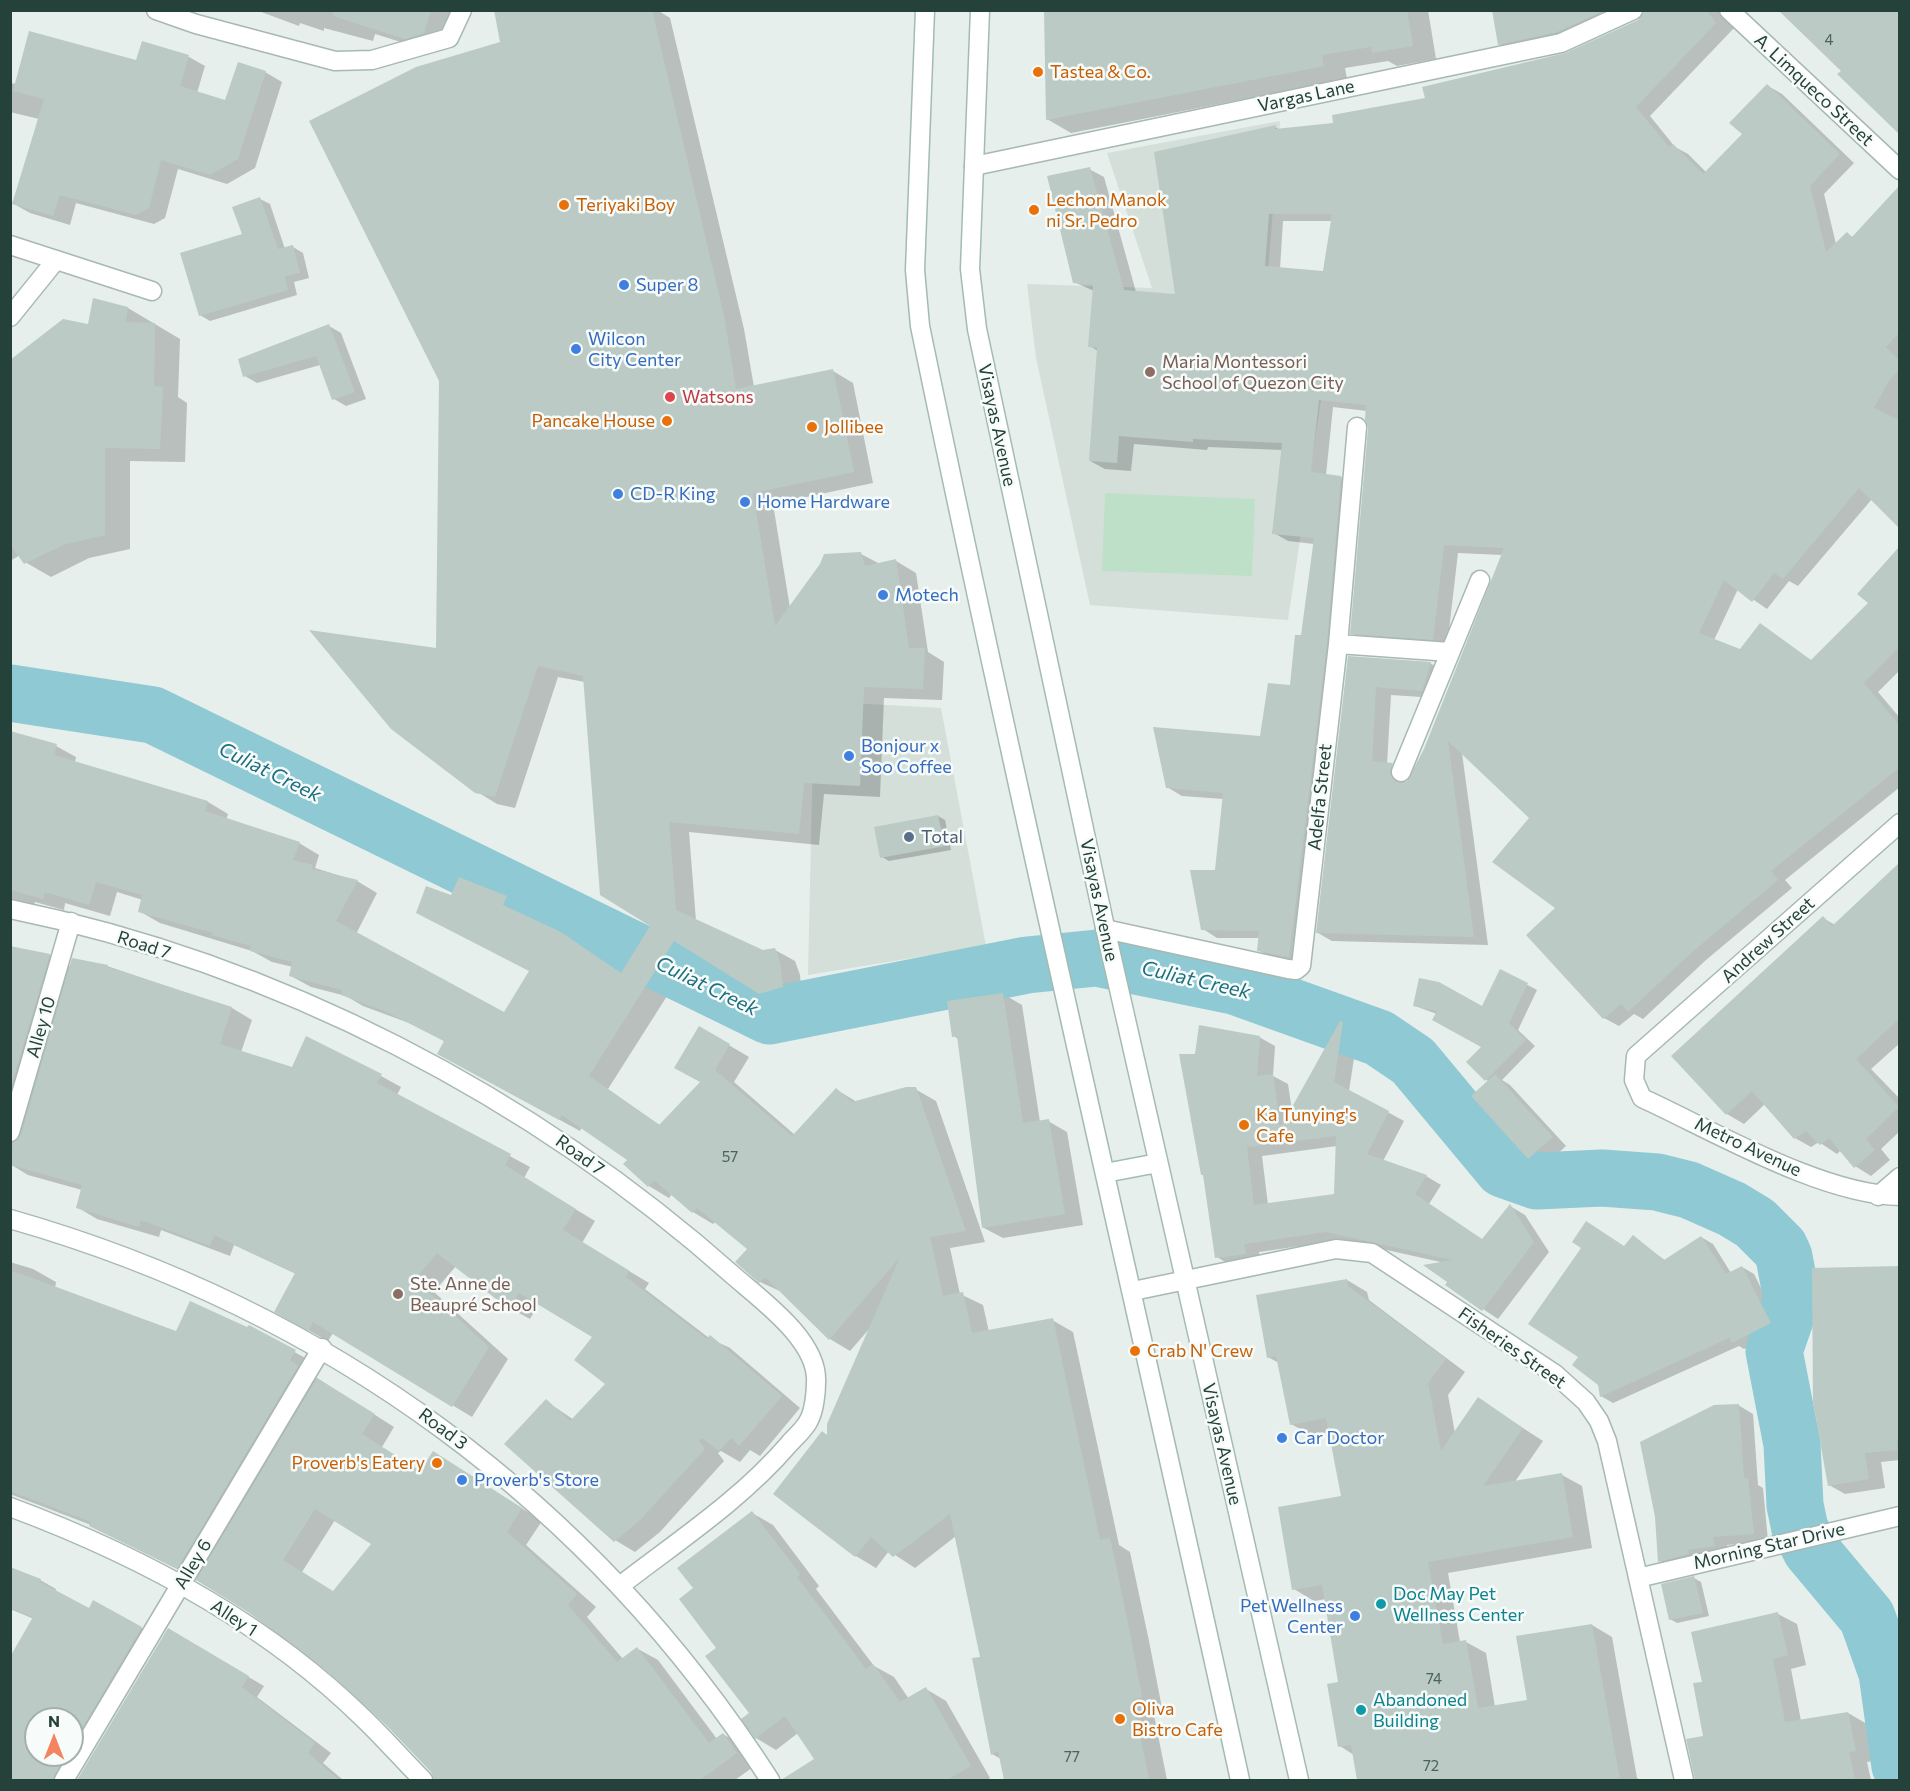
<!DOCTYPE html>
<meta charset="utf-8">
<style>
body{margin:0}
#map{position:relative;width:1910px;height:1791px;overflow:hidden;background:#e6efeb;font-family:Commissioner,sans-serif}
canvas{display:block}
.frame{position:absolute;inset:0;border:12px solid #24423a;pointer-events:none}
.north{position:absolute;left:24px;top:1707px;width:60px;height:60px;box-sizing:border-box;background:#f7fbf9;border:2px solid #a3b1ad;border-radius:50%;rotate:0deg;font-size:16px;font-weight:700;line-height:24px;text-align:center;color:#24423a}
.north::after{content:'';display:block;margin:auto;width:21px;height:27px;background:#f4845f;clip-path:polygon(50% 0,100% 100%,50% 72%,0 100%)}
</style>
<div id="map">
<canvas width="1910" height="1791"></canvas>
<div class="frame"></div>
<div class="north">N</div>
</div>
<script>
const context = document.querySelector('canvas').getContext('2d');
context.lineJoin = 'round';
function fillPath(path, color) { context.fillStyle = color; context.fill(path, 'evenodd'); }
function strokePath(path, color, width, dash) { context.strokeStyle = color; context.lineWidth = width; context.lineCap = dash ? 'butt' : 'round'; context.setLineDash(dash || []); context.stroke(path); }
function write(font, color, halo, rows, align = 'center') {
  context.font = font + ' Commissioner,sans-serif'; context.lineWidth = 5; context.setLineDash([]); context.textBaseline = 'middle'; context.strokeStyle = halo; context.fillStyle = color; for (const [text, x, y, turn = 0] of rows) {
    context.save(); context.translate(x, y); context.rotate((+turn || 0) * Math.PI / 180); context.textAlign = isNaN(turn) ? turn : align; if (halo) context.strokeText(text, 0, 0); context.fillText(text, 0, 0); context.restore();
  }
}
fillPath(new Path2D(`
 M1280 121 1259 385 1322 393 1288 620 1090 605 1036 358 1027 284 1152 288 1107 153Z
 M814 701 941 708 986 946 808 975Z`), '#d4dfda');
fillPath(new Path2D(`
 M1105 493 1255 499 1252 576 1102 571Z`), '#bfe0c8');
fillPath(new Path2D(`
 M256 10H455L444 45 427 50 375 34 373 41 324 28V31L300 23 299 26Z
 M496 10H657L670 18 744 329 754 387 833 371 853 383 873 483 773 504 790 608 861 554 880 564 896 561 916 573 928 652 944 662 942 700 884 698 880 797 824 794 819 845 689 832 696 921 762 951 775 950 795 961 800 975 802 998 781 1005 695 952 608 1089 661 1126 702 1082 700 1028 749 1057 734 1082 795 1135 837 1090 857 1102 915 1089 936 1101 985 1242 950 1248 960 1294 983 1305 989 1332 1052 1320 1073 1332 1119 1545 1130 1552 1149 1641 1162 1708 1153 1710 1167 1780H1005L1001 1759 992 1754 982 1658 956 1536 915 1568 889 1551 876 1568 856 1556 775 1493 829 1436 870 1328 850 1351 830 1339 782 1292 760 1282 749 1249 716 1221 713 1224 693 1212 672 1194 669 1198 649 1186 629 1159 582 1127 580 1131 459 1065 446 1042 409 1023 363 1006 346 996 311 987 291 976 293 967 272 962 252 951 160 923 139 911 143 900 117 892 110 916 65 903 64 910 35 902 34 906 10 899V732L56 746 76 757 75 762 208 802 228 814 226 820 299 843 319 855 315 868 357 881 377 893 356 934 504 1014 530 971 452 897H506L526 909 523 916 581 946 622 974 652 926 585 682 558 677 515 808 497 804 476 791 438 650 502 43Z
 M1045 10H1428L1436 59 1397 66 1388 61 1345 68 1347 79 1071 133 1047 119Z
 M1493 10H1608L1607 26 1516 53 1499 44Z
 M1703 10H1737L1735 27 1650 116 1675 147 1688 154 1706 172 1744 134 1768 86 1782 94 1854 163 1824 194 1836 244 1847 234 1853 237 1900 188V526L1872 499 1798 586 1789 581 1767 609 1738 589 1714 640 1741 651 1761 625 1812 661 1870 603 1859 593 1900 549V670L1878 692 1900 718V787L1785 880 1792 888 1706 960 1643 1019 1634 1014 1619 1026 1604 1018 1528 935 1557 908 1531 818 1462 753 1488 945 1332 941 1318 933 1349 658 1430 663 1445 672 1437 698 1391 695 1387 764 1407 772 1403 784 1408 782 1425 750 1503 555 1458 553 1447 647 1366 641 1352 633 1370 428 1367 411 1333 407 1326 475 1341 477 1355 486 1303 964 1273 958 1258 950 1259 938H1217L1203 929 1216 872 1224 799 1182 796 1167 787 1262 738 1292 687 1302 637 1314 544 1288 541 1274 533 1282 450 1208 447 1207 450 1134 444 1131 471 1105 469 1090 461 1098 351 1090 346 1094 291 1074 282 1089 169 1104 177 1136 292 1177 296 1275 127 1280 130 1335 124 1427 100ZM1283 221H1332L1324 273 1280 269Z
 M1900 13V132L1839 74Z
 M143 42 189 57 205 66 197 93 226 102 265 72 282 82 255 168 227 184 178 169 165 218 154 224 76 203 70 225 30 213 14 204 39 119 10 112V83L16 84 137 61Z
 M260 199 270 204 285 249 293 247 303 253 309 278 294 282 297 295 210 321 200 315Z
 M128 308 180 339 178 397 187 403 185 462 130 461V549L89 558 51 577 25 562 20 555 10 561V479L90 326Z
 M329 326 341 333 366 399 346 406 334 399 320 365 257 383 245 376Z
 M938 816 945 820 951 850 889 861 882 857Z
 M1900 867V1043L1871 1069 1900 1099V1131L1881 1149 1890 1160 1871 1176 1855 1166 1841 1150 1837 1154 1819 1142 1811 1147 1795 1138 1765 1104 1744 1124 1727 1114 1673 1057 1823 918 1835 925Z
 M10 947 50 955 71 967 73 960 107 966 232 1008 252 1020 241 1052 293 1069 381 1076 401 1087 397 1095 530 1167 524 1178 595 1221 582 1243 649 1283 645 1289 709 1338 730 1348 800 1408 760 1456 750 1450 740 1462 721 1451 718 1453 724 1461 660 1532 635 1552 615 1540 546 1401 574 1420 607 1383 594 1337 539 1303 530 1319 510 1308 456 1266 434 1292 508 1359 472 1417 333 1333 328 1341 295 1323 296 1274 234 1245 230 1256 161 1230 159 1237 97 1219 77 1207 82 1190 28 1175 10 1164Z
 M1501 971 1537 990 1518 1030 1535 1046 1502 1080 1510 1085 1566 1146 1544 1166 1529 1157 1489 1082 1468 1062 1484 1047 1437 1014 1415 1006 1483 1008Z
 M1003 994 1022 1005 1040 1122 1048 1121 1067 1132 1083 1225 1003 1238 984 1228 958 1039 954 1036Z
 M1343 1023 1358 1032 1349 1091 1404 1121 1383 1161 1426 1176 1441 1185 1429 1204 1483 1240 1510 1206 1525 1215 1549 1252 1498 1319 1447 1285 1449 1282 1445 1263 1342 1240 1259 1252 1260 1262 1232 1266 1217 1257 1196 1056 1259 1037 1275 1046 1273 1076 1288 1084 1292 1111ZM1337 1146 1335 1195 1268 1205 1262 1156Z
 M1633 1237 1666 1261 1701 1237 1713 1244 1731 1273 1742 1267 1754 1274 1782 1330 1744 1349 1739 1346 1613 1403 1601 1396 1600 1384 1580 1357 1625 1248Z
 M10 1262 33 1269 56 1282 55 1288 177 1333 248 1329 249 1327 318 1365 312 1375 394 1427 382 1447 421 1472 454 1465 542 1521 526 1545 596 1607 587 1617 623 1659 638 1649 658 1660 717 1739 723 1734 743 1746 756 1765 735 1780H434L432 1771 380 1717 292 1641 201 1581 91 1525 10 1494ZM335 1520 373 1544 334 1593 302 1572Z
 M1900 1268V1460L1881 1462 1885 1488 1845 1494 1829 1485 1813 1269Z
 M1347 1280 1367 1292 1369 1300 1465 1372 1448 1395 1455 1433 1478 1399 1543 1441 1514 1483 1562 1475 1582 1486 1592 1548 1448 1573 1460 1642H1466L1486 1653 1495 1707 1528 1701 1592 1625 1612 1637 1637 1778 1641 1780H1359L1354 1755 1340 1746V1683L1326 1599 1314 1601 1294 1589 1343 1497 1330 1432 1311 1435 1291 1424 1279 1363 1268 1357Z
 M1738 1405 1753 1414 1758 1485 1763 1488 1768 1541 1727 1545 1729 1554 1674 1569 1660 1561Z
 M752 1513 773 1525 819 1586 816 1589 874 1666 894 1677 909 1699 926 1689 946 1701 990 1778 987 1780H782L817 1760 798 1733 776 1750 756 1738 751 1714 718 1648 695 1589Z
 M10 1567 40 1580 56 1589 55 1592 90 1610 94 1602 158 1637 72 1780H10V1660L34 1619 10 1609ZM36 1719H72V1755H36Z
 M1694 1578 1701 1582 1709 1616 1677 1623 1670 1619Z
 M1778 1614 1797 1624 1806 1665 1791 1669 1801 1721 1848 1713 1867 1724 1874 1761 1867 1762 1871 1780H1696L1704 1737V1683Z
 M168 1630 264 1686 257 1697 331 1753 323 1763 343 1780H261L220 1745 209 1756 228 1780H79Z`), '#0003');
strokePath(new Path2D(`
 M10 693 153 715 769 1016 1027 965 1097 958 1234 986 1379 1038 1413 1061 1503 1169 1537 1181 1602 1178 1657 1182 1689 1190 1732 1209 1755 1223 1780 1248 1784 1257 1792 1299 1774 1351 1792 1444 1795 1505 1800 1529 1811 1550 1867 1617 1887 1673 1900 1766`), '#8ec9d4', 57);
fillPath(new Path2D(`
 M334 10H431L424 33 405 39 333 16Z
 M494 10H652L724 316 736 389 833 369 854 472 753 493 775 626 820 564 824 554 861 552 865 566 896 559 909 648H925L923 689 864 687 860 786 804 783 799 834 669 822 676 910 763 950 775 948 780 962 783 987 759 994 674 941 589 1076 659 1125 700 1082 674 1068 699 1026 730 1044 715 1070 792 1136 836 1088 852 1102 906 1087H916L966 1231 930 1237 943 1296 963 1292 972 1333 1053 1318 1100 1540 1110 1538 1129 1628 1142 1697 1133 1699 1149 1780H1004L998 1751 991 1755 972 1658 980 1657 950 1514 893 1557 871 1537 855 1557 773 1494 822 1431 827 1435V1424L900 1257 829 1340 765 1277 759 1283 735 1262 747 1249 697 1208 692 1213 654 1180 648 1187 623 1164 627 1160 562 1115 559 1120 437 1054 444 1041 387 1012 341 995 342 990 289 976 292 962 250 951 251 946 212 935 213 933 138 912 142 895 96 882 89 905 45 892 43 899 10 890V731L57 744 54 755 208 801 205 811 300 842 293 860 313 865 312 869 358 880 336 921 504 1012 529 971 416 913 426 886 451 895 459 877 507 896 503 905 561 932 621 973 650 926 600 895 583 676 538 666 495 797 475 793 391 729 309 630 436 648 439 381 309 121 416 67 500 42Z
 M1044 10H1407L1413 46 1372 53 1371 47 1322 55 1324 66 1046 120Z
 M1492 10H1605L1557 32 1498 45Z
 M1644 10H1706L1716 23 1636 107 1669 147 1673 144 1703 174 1742 134 1729 123 1767 84 1840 154 1810 186 1826 252 1847 232 1852 237 1899 186V333L1886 347 1899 360V370L1888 382 1874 408 1899 420V528L1859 488 1783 579 1774 573 1752 602 1724 580 1699 633 1740 649 1760 623 1811 660 1868 603 1857 594 1899 547V647L1864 683 1899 725V768L1771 871 1778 880 1691 953 1628 1012 1621 1004 1603 1019 1526 935 1555 908 1492 862 1529 818 1448 741 1474 937 1316 933 1348 656 1431 662 1422 691 1376 687 1372 761 1393 763 1390 773 1393 779 1402 783 1407 781 1424 749 1504 548 1444 545 1433 640 1350 634 1368 428 1365 419 1366 405 1319 400 1311 472 1341 476 1327 643 1289 957 1257 951 1259 931 1201 930 1190 870H1215L1223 793 1166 788 1153 727 1260 736 1268 683 1290 685 1295 635H1301L1314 538 1272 534 1282 443 1193 439V442L1119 436 1117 463 1089 461 1097 348 1088 347 1093 285 1073 283 1047 176 1090 167 1124 290 1175 294 1154 152 1276 125 1275 129 1333 123 1332 115 1425 98 1422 87 1565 53 1638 20ZM1269 214H1332L1323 271 1265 266Z
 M1778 10H1899V134L1837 74 1841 71Z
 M29 31 136 60 142 41 189 55 180 86 225 100 238 62 266 71 238 159 210 175 161 160 149 208 136 215 60 195 53 216 12 204 44 99 13 91Z
 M260 197 278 249 293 245 300 273 285 276 288 290 199 316 180 253 242 234 232 207Z
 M93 298 128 307 126 322 155 323 154 386 163 387 160 449 105 448V535L63 545 24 564 10 544V360L63 319 88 324Z
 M329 324 355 392 332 400 316 356 243 377 238 359Z
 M938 815 945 846 880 858 874 827Z
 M1899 863V1019L1856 1059 1899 1107 1866 1139 1875 1150 1854 1168 1829 1138 1820 1145 1806 1131 1794 1139 1752 1091 1726 1115 1671 1056 1823 916 1832 926Z
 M10 946 50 954 10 1090Z
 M72 958 108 965 107 967 232 1007 220 1044 292 1067 306 1036 382 1074 377 1083 511 1154 505 1165 576 1209 563 1230 630 1271 626 1277 707 1339 710 1335 782 1396 739 1446 731 1438 719 1451 702 1438 699 1441 705 1449 640 1520 614 1542 504 1444 546 1399 570 1421 605 1384 574 1360 592 1337 519 1293 509 1309 437 1253 415 1279 489 1347 452 1407 313 1322 308 1331 274 1312 295 1273 214 1235 210 1246 141 1220 139 1227 76 1208 82 1185 10 1165 13 1143 21 1135Z
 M1500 969 1528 983 1509 1023 1526 1040 1485 1081 1466 1062 1481 1047 1432 1020 1437 1011 1413 1006 1419 978 1439 982 1482 1006Z
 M1003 993 1023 1123 1049 1119 1065 1214 982 1228 957 1036 952 1037 947 1001Z
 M1340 1021 1343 1022 1334 1082 1389 1111 1367 1154 1427 1175 1415 1194 1482 1239 1510 1204 1534 1242 1482 1311 1445 1285 1447 1282 1423 1265 1452 1260 1326 1232 1244 1244 1246 1254 1215 1258 1203 1175H1201L1179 1054H1195L1199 1025 1260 1036 1257 1076 1273 1074 1278 1110 1277 1124 1282 1125ZM1336 1136 1334 1194 1254 1205 1247 1147Z
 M1495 1074 1553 1137 1528 1159 1471 1096Z
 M1586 1221 1624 1246 1633 1235 1664 1260 1701 1236 1726 1274 1742 1266 1771 1323 1732 1343 1729 1338 1600 1397 1598 1385 1572 1365 1578 1357 1528 1324 1581 1248 1572 1242Z
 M1899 1266V1439H1897V1450L1865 1453 1869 1479 1828 1486 1813 1402 1812 1268Z
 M10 1270 176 1331 190 1301 247 1327 249 1325 296 1350 290 1360 298 1366 177 1569 89 1526 91 1522 10 1491Z
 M1347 1279 1348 1286 1446 1359 1428 1383 1441 1451 1478 1397 1523 1428 1483 1486 1562 1473 1573 1537 1428 1562 1443 1644 1466 1640 1478 1708 1527 1700 1516 1636 1592 1624 1620 1780H1357L1351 1745 1338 1747 1327 1684 1338 1682 1322 1585 1292 1590 1278 1507 1341 1496 1326 1418 1290 1425 1276 1356 1267 1358 1256 1295Z
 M317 1378 375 1414 362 1434 420 1471 433 1451 522 1508 507 1532 577 1594 568 1605 617 1662 637 1647 709 1743 723 1733 737 1753 700 1780H434L431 1772 387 1726 332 1675 248 1612 196 1580ZM315 1509 371 1544 333 1591 283 1560Z
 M1739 1404 1744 1478H1748L1754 1534 1713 1537 1715 1546 1688 1550 1689 1554 1658 1562 1655 1517 1640 1442 1714 1405Z
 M752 1511 800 1574 797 1577 866 1669 873 1664 900 1702 926 1687 971 1766 947 1780H781L814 1759 785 1716 755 1739 741 1719 749 1713 705 1656 716 1648 679 1599 693 1588 677 1568Z
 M10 1567 41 1579 40 1582 89 1608 93 1600 142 1627 72 1745V1719H36V1755H66L53 1780H10V1657L33 1617 10 1608Z
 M1694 1576 1703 1613 1669 1620 1661 1584Z
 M1778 1612 1788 1655 1773 1659 1785 1722 1848 1712 1856 1751 1849 1752 1855 1780H1695L1686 1739 1703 1736 1693 1683 1702 1682 1691 1632Z
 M168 1628 249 1676 242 1687 315 1743 308 1753 339 1780H77Z`), '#bbcac4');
const minor = new Path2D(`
 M156 10 196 24 335 61 372 60 449 38 462 10
 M1729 10 1900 170
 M974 166 1561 43 1633 10
 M10 245 152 291
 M10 317 56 260
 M1338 644 1450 652
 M1401 772 1480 580
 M1900 823 1636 1056 1634 1080 1642 1098C1714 1131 1822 1195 1900 1196
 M10 909C278 964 532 1096 735 1277 764 1302 819 1342 816 1383 816 1393 814 1411 809 1420 805 1429 795 1437 789 1444 742 1499 678 1541 621 1585
 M1105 929 1288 969 1296 970 1301 966 1338 644 1357 427
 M10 1132 71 922
 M1878 1196 1900 1177
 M10 1507C139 1555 264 1621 363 1718 384 1738 403 1760 423 1780
 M64 1780 322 1348`);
const tertiary = new Path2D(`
 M10 1219C329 1310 591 1502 770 1780
 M1133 1291 1336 1249 1372 1253 1555 1374 1586 1402 1599 1421 1607 1441 1684 1780
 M1638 1578 1900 1516`);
const secondary = new Path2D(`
 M925 10 915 270 920 326C1020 812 1134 1295 1240 1780
 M980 10 970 269 977 329 1106 932 1299 1780
 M1105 1173 1158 1163`);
strokePath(minor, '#a8b8b2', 21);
strokePath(tertiary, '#a8b8b2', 21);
strokePath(secondary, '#a4bbb3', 21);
strokePath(minor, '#fff', 18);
strokePath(tertiary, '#fff', 18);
strokePath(secondary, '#fff', 18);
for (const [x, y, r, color] of [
 [1038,72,6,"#e8710a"],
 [564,205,6,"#e8710a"],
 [1034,210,6,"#e8710a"],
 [624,285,6,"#3f7fe0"],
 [576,349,6,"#3f7fe0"],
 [1150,372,6,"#8d6e63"],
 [670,397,6,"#e0444e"],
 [667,421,6,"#e8710a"],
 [812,427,6,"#e8710a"],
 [618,494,6,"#3f7fe0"],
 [745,502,6,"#3f7fe0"],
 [883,595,6,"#3f7fe0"],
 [849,756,6,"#3f7fe0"],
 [909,837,6,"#5c6f8a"],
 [1244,1125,6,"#e8710a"],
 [398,1294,6,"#8d6e63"],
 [1135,1351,6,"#e8710a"],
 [1282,1438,6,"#3f7fe0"],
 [437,1463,6,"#e8710a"],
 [462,1480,6,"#3f7fe0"],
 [1381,1604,6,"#0f9aa8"],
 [1355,1616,6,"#3f7fe0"],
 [1361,1710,6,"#0f9aa8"],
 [1120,1719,6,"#e8710a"]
]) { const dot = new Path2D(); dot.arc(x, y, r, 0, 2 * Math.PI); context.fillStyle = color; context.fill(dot); strokePath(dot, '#f7fbf9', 2); }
write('15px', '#4a645c', null, [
 ["4",1829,40],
 ["57",730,1157],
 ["74",1434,1679],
 ["77",1072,1757],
 ["72",1431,1766]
]);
write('18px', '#c56008', '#f7fbf9', [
 ["Tastea & Co.",1050,72],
 ["Lechon Manok",1046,200],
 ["ni Sr. Pedro",1046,221],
 ["Teriyaki Boy",576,205],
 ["Pancake House",655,421,"right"],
 ["Jollibee",824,427],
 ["Ka Tunying's",1256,1115],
 ["Cafe",1256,1136],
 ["Crab N' Crew",1147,1351],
 ["Proverb's Eatery",425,1463,"right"],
 ["Oliva",1132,1709],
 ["Bistro Cafe",1132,1730]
], 'left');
write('18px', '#24423a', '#f7fbf9', [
 ["A. Limqueco Street",1814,90,43],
 ["Vargas Lane",1306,96,-12],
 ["Visayas Avenue",997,425,78],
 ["Adelfa Street",1320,797,-84],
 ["Visayas Avenue",1099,900,78],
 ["Andrew Street",1768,940,-42],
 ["Road 7",144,945,18],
 ["Alley 10",41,1027,-74],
 ["Metro Avenue",1748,1147,25],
 ["Road 7",580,1155,36],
 ["Fisheries Street",1512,1348,35],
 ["Road 3",443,1429,37],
 ["Visayas Avenue",1222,1444,77],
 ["Morning Star Drive",1769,1546,-13],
 ["Alley 6",193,1564,-59],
 ["Alley 1",234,1618,33]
]);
write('18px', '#366cbe', '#f7fbf9', [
 ["Super 8",636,285],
 ["Wilcon",588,339],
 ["City Center",588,360],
 ["CD-R King",630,494],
 ["Home Hardware",757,502],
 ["Motech",895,595],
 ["Bonjour x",861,746],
 ["Soo Coffee",861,767],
 ["Car Doctor",1294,1438],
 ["Proverb's Store",474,1480],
 ["Pet Wellness",1343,1606,"right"],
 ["Center",1343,1627,"right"]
], 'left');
write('18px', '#785e54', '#f7fbf9', [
 ["Maria Montessori",1162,362],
 ["School of Quezon City",1162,383],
 ["Ste. Anne de",410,1284],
 ["Beaupré School",410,1305]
], 'left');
write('18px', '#be3a42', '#f7fbf9', [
 ["Watsons",682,397]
], 'left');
write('18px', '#4e5e75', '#f7fbf9', [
 ["Total",921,837]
], 'left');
write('18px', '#0d838f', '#f7fbf9', [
 ["Doc May Pet",1393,1594],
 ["Wellness Center",1393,1615],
 ["Abandoned",1373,1700],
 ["Building",1373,1721]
], 'left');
write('italic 20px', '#1c6f80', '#f7fbf9', [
 ["Culiat Creek",270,772,26],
 ["Culiat Creek",1196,980,13],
 ["Culiat Creek",707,986,26]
]);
</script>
